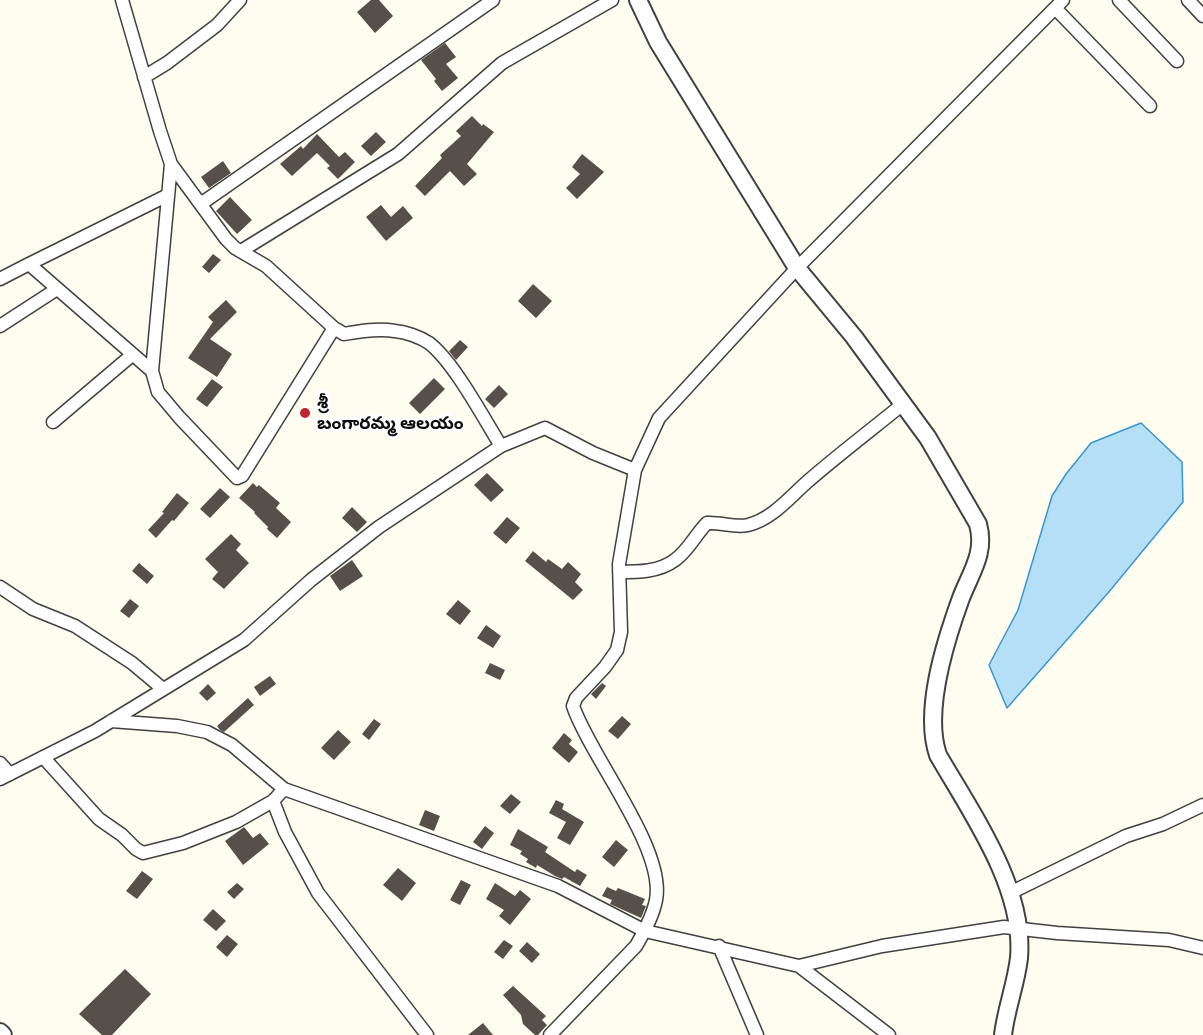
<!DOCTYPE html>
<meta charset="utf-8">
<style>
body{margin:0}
canvas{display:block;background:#fffcf0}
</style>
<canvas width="1203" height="1035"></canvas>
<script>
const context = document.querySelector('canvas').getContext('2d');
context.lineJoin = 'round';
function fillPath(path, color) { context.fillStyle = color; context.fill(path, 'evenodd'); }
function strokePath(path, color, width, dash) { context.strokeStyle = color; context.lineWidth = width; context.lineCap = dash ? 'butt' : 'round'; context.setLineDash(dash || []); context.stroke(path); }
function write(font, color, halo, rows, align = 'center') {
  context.font = font + ' Merriweather,"Noto Sans Telugu",serif'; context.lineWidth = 6; context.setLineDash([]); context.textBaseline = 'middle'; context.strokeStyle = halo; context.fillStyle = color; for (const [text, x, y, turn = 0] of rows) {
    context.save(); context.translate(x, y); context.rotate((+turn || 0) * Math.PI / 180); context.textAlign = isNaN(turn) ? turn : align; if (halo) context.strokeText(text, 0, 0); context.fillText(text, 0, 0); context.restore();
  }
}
const water = new Path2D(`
 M1141 423 1182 462 1183 502 1108 593 1007 708 989 665 1018 610 1052 496 1066 474 1091 443Z`);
fillPath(water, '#b4dff6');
strokePath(water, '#3b96ce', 1.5);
fillPath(new Path2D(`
 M371 0H379L393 16 375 33 357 12Z
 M445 43 456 57 446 64 458 78 442 91 434 81 436 79 421 60Z
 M472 116 482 126 483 124 494 132 467 164 477 174 464 186 450 171 425 196 415 186 442 158 440 155 461 136 456 131Z
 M376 132 386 142 371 156 361 146Z
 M317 134 339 157 345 152 355 162 338 179 327 168 330 166 317 153 292 176 280 164 301 146 303 149Z
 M582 154 604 172 577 199 566 188 580 174 572 167Z
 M223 161 231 173 209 188 201 177Z
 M230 197 252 220 237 234 216 211Z
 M381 205 391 217 403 206 413 218 386 241 366 217Z
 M213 254 221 260 209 273 202 267Z
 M533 284 552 301 536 318 518 301Z
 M226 300 237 312 210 339 232 354 217 377 188 358 213 322 208 317Z
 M460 340 468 347 456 360 449 351Z
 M434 378 445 389 420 414 409 403Z
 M212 379 223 387 207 407 196 399Z
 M499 385 508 394 494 408 485 399Z
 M487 473 504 490 491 502 474 485Z
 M253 483 257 487 259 485 280 503 276 508 291 522 277 538 267 529 268 527 254 513 255 512 239 498Z
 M220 488 230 497 210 518 200 509Z
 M177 493 189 503 174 521 172 520 156 538 148 530 164 513 162 512Z
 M352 507 367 522 357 532 342 518Z
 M507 517 520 528 506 544 493 533Z
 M231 534 241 544 236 550 249 563 224 589 212 579 218 572 205 559Z
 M533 551 546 562 548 559 562 569 568 562 581 574 575 582 583 590 573 600 525 561Z
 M352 560 363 576 340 591 330 576Z
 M139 563 154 576 147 584 132 571Z
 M130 599 139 606 129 618 120 611Z
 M458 600 471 611 460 625 446 614Z
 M486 625 501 636 493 648 477 638Z
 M490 663 505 670 500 680 485 673Z
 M270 676 276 684 260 696 254 687Z
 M602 683 606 686 596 699 591 694Z
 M208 684 216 693 207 701 199 693Z
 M248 698 254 705 224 732 220 730 217 726Z
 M622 716 631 724 618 739 608 731Z
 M374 719 381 724 369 740 362 734Z
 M338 730 351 742 334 760 321 748Z
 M564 733 572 740 569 744 578 752 569 763 552 748Z
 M511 794 521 802 510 814 500 806Z
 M556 800 564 804 562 809 584 822 570 845 557 838 566 822 549 813Z
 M425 810 440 816 434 831 419 825Z
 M485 826 494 833 482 849 473 842Z
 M244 827 253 838 260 833 269 844 243 865 225 841Z
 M518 829 548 847 545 852 575 872 577 869 587 875 580 886 564 877 562 879 555 876 537 865 536 868 526 862 528 859 520 854 522 851 510 845Z
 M616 840 628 850 614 867 602 857Z
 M398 868 416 883 402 901 383 885Z
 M142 871 153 879 137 899 126 891Z
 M461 880 471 885 460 905 450 900Z
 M237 883 244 889 234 899 227 892Z
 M495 883 515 896 520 890 531 899 510 925 499 916 504 910 486 899Z
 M607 887 616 891 618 888 645 899 642 905 646 906 641 918 610 904 612 900 602 896Z
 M213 909 226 921 216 931 203 920Z
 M227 935 238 944 227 957 216 947Z
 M504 940 513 946 503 959 494 952Z
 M527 942 540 954 532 963 519 951Z
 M125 969 151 994 112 1035H102L79 1014Z
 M513 986 546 1016 542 1020 547 1025 538 1035H535L523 1024 521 1015 503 995Z
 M483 1023 493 1035H468Z`), '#574f4a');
const minor = new Path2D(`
 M122 0 160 131 171 164 226 239 235 248 266 266 334 328 344 334C360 331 378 328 395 331 406 332 420 337 429 343 454 362 484 419 501 446
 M1119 0 1177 61
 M1188 0 1203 16
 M1055 8 1150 106
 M144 77 167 63 217 25 240 0
 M168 195 29 264 152 371 158 392 179 417 237 478 242 476 334 328
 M199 202 205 201 493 0
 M241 251 398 154 502 63 612 0
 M0 279 29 264
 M0 326 57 289
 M152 371 171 164
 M53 422 132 355
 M619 572C638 572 659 572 675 560 688 551 696 534 707 523 721 522 734 528 748 525 772 519 789 498 807 482 838 455 871 430 903 404
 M0 587 33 609 75 626 132 663 163 689
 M111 721 177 726 207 732 232 745 284 789 558 886 645 931 799 966 889 1035
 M43 757 99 819 122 835 136 849 143 853 183 843 236 822 273 801
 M0 763 10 774
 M0 779 95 731 244 640 311 580 379 527 501 446 545 428 593 453 635 470
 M284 789 273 801 285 832 318 893 427 1035
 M1010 893 1126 836 1163 824 1203 805
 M719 946 757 1035
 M799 966 882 946 1004 927 1057 933 1169 940 1203 948
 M550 1035 636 946C644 932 653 916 656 900 666 849 591 758 573 706L576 698 605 667 617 650 621 632 619 564 635 470 659 418 797 268 1063 0`);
const tertiary = new Path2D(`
 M638 0 658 42 797 268 854 337 928 438 978 524C986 553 971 572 961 598 945 642 923 711 938 755 972 814 1025 888 1019 958 1016 984 1006 1009 1003 1035
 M0 1032 3 1035`);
strokePath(minor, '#414141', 15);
strokePath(tertiary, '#414141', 20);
strokePath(minor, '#fff', 12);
strokePath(tertiary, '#fff', 16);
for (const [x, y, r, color] of [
 [305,413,6,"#bf252f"]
]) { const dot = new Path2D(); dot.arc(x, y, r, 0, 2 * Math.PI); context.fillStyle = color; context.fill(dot); strokePath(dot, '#fff', 2); }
write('bold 18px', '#0e0e0e', '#fff', [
 ["శ్రీ",317,403],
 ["బంగారమ్మ ఆలయం",317,424]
], 'left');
</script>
